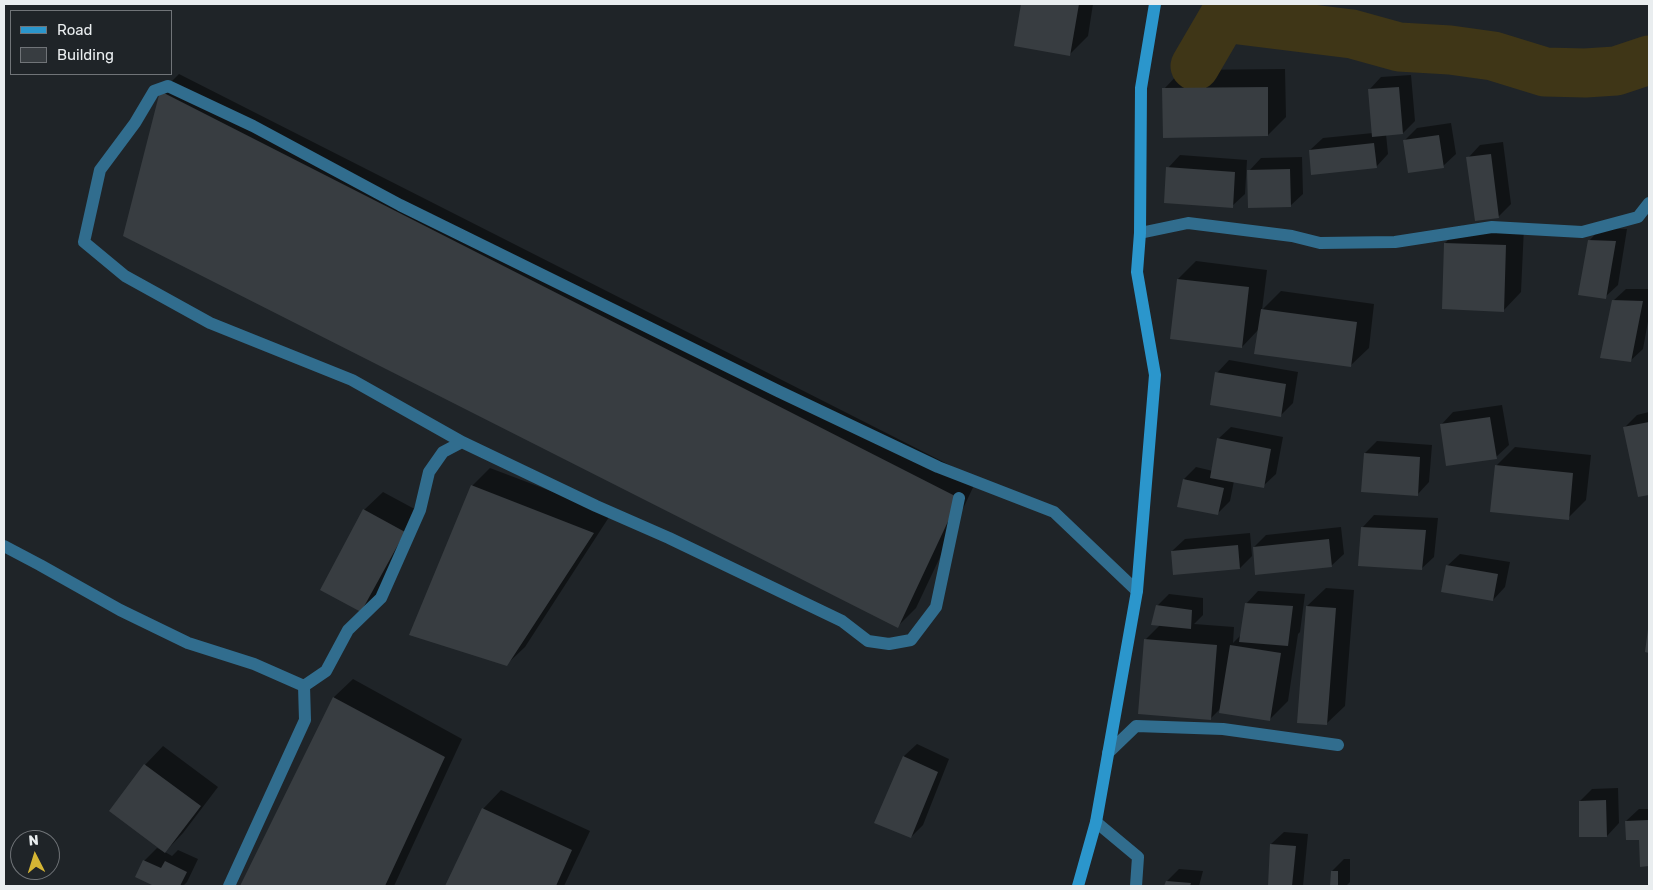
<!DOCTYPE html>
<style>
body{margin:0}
#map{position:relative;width:1653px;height:890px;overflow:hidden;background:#1f2428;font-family:Rubik,sans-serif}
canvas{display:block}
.frame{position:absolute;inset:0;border:5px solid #e9edef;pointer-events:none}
.legend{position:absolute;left:10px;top:10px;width:162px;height:65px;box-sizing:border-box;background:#1f2428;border:1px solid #707478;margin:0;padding:6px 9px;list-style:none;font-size:15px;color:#e9edef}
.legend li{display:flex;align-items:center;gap:10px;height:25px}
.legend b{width:25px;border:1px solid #707478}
.north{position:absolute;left:10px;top:830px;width:50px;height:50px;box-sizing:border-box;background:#1f2428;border:1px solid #707478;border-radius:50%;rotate:355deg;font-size:14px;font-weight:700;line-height:20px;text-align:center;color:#e9edef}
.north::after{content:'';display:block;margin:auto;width:18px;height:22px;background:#d5b534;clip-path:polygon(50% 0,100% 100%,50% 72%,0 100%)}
</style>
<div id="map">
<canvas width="1653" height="890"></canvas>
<div class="frame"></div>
<ul class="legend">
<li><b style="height:6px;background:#2b96cc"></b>Road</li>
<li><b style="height:14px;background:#383d41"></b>Building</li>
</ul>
<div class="north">N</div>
</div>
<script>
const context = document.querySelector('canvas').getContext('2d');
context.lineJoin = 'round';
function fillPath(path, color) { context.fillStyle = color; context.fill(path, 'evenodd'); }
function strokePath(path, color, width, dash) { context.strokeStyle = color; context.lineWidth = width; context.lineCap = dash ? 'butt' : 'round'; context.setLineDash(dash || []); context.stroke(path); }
fillPath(new Path2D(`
 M1022 4H1093L1088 36 1069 55 1015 45Z
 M1285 69 1286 117 1268 135 1164 89 1182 70Z
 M179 74 977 479 916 608 898 626 161 92Z
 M1411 75 1415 121 1403 133 1386 134 1388 154 1376 167 1310 150 1323 138 1373 133 1369 90 1381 77Z
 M1451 123 1456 154 1443 166 1404 141 1417 128Z
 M1503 142 1511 204 1498 217 1468 158 1480 145Z
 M1180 155 1247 160 1245 194 1232 206 1168 168Z
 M1302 157 1303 194 1290 206 1249 171 1261 158Z
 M1464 225 1524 227 1521 292 1503 311 1445 243Z
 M1601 228 1627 229 1618 285 1605 297 1589 241Z
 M1196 261 1267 270 1262 310 1281 291 1374 304 1369 348 1350 366 1259 329 1242 347 1178 279Z
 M1626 289H1649V316L1643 349 1630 361 1613 301Z
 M1229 360 1298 372 1293 403 1280 416 1217 373Z
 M1502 405 1509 445 1496 457 1441 425 1453 412Z
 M1649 412V494L1639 496 1625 427 1637 415Z
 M1231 427 1283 437 1276 474 1263 486 1234 481 1230 501 1217 514 1184 479 1196 467 1213 471 1218 439Z
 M1377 441 1432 445 1429 482 1417 495 1365 453Z
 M1515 447 1591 455 1586 500 1568 518 1496 466Z
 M490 468 611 514 525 647 506 665 472 486Z
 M383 492 422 513 379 592 361 610 364 510Z
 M1374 515 1438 518 1434 557 1421 569 1362 528Z
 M1341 527 1344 554 1331 566 1254 547 1266 535Z
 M1250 533 1252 556 1240 568 1172 551 1185 539Z
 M1460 554 1510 562 1505 587 1493 600 1447 566Z
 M1326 588 1354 590 1345 706 1326 724 1307 606Z
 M1258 591 1305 594 1300 632 1298 634 1288 701 1270 719 1222 707 1210 719 1145 640 1160 625 1157 606 1169 594 1203 598V615L1194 624 1234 627 1233 643 1241 635 1246 604Z
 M353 679 462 739 394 886H242L334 697Z
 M917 744 949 759 923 825 911 837 876 822 904 756Z
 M163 746 218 787 183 833 165 852 172 856 178 850 198 859 187 882 183 886H157L137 876 144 861 157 848 163 851 145 765Z
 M1618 788 1619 823 1607 836 1580 801 1592 789Z
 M501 790 590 831 564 886H446L483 809Z
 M1639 809H1649V865H1641L1640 838 1626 821Z
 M1284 832 1308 834 1303 886H1269L1271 844Z
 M1344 859H1350V882L1346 886H1331L1332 871Z
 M1179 869 1203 871 1199 886H1166L1167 881Z`), '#0007');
strokePath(new Path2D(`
 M1195 66 1223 18 1352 34 1399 47 1450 50 1493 56 1545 72 1585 73 1616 71 1649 60`), '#3f3617', 49);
fillPath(new Path2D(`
 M1021 4H1079L1070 56 1014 46Z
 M1268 87V136L1163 138 1162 88Z
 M1399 87 1403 134 1372 137 1368 89Z
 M160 91 959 498 898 628 123 236Z
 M1439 135 1444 168 1408 173 1403 140Z
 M1374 143 1377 168 1311 175 1309 150Z
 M1491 154 1499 218 1475 221 1466 157Z
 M1166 167 1235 172 1233 208 1164 203Z
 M1290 169 1291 207 1248 208 1247 170Z
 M1588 240 1616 241 1606 299 1578 295Z
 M1444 243 1506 245 1504 312 1442 309Z
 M1177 279 1249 287 1242 348 1170 339Z
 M1612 300 1643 301 1631 362 1600 358Z
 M1261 309 1357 322 1351 367 1254 354Z
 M1215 372 1286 384 1281 417 1210 405Z
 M1490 417 1497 459 1446 466 1440 424Z
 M1649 422V495L1638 497 1623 427Z
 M1217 438 1271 449 1264 488 1210 478Z
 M1364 453 1420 457 1418 496 1361 492Z
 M1495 465 1573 473 1569 520 1490 512Z
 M1183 479 1224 488 1218 515 1177 507Z
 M471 485 594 533 507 666 409 635Z
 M363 509 405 532 361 612 320 590Z
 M1361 527 1426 530 1422 570 1358 566Z
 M1329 539 1332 567 1255 575 1253 547Z
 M1238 545 1240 569 1173 575 1171 551Z
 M1446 565 1498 574 1493 601 1441 592Z
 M1245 603 1293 606 1288 646 1239 642Z
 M1156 605 1192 610 1191 629 1151 625Z
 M1306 606 1336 608 1327 725 1297 723Z
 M1648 629H1649V653L1645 652Z
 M1144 639 1217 645 1211 720 1138 714Z
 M1230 645 1281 653 1270 721 1219 713Z
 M333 697 445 757 385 886H240Z
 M903 756 938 772 911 838 874 823Z
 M144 764 201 806 165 853 109 811Z
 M1606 800 1607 837H1579V801Z
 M482 808 572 850 556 886H445Z
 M1649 820V866L1640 867 1639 840H1626L1625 821Z
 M1270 844 1296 846 1292 886H1268Z
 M143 860 161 868 165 861 187 872 180 886H154L135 877Z
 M1331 871H1338V886H1330Z
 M1166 881 1191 883 1190 886H1164Z`), '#383d41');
strokePath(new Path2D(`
 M1096 822 1138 857 1136 886`), '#316d8e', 12);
strokePath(new Path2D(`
 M1140 233 1188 223 1292 236 1320 243 1395 242 1492 227 1582 232 1638 217 1649 203
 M462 442 352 380 210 323 125 276 84 242 100 170 135 123 154 91 168 86 253 126 400 205 778 391 938 467 1054 512 1137 591
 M4 546 40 565 120 610 188 643 254 664 304 686 305 720 229 886
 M304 686 326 671 348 630 381 598 420 510 429 472 443 452 462 442 596 506 669 538 842 621 868 641 889 644 911 640 936 607 959 498
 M1108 753 1136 726 1223 729 1338 745`), '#316d8e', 12);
strokePath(new Path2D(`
 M1078 886 1096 822 1137 591 1155 375 1137 272 1140 233 1141 88 1155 4`), '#2b96cc', 12);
</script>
